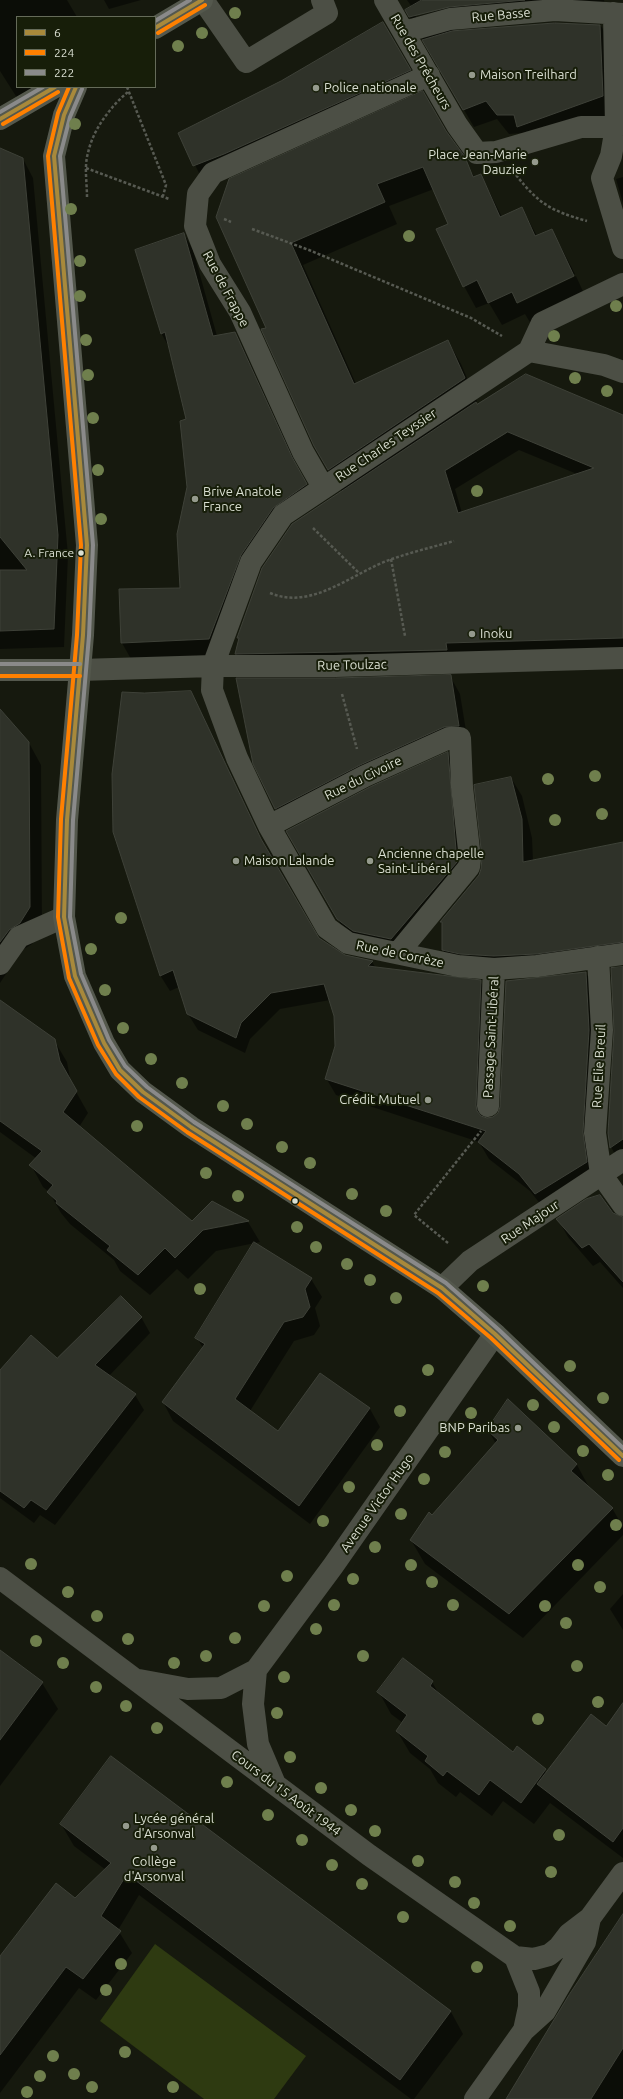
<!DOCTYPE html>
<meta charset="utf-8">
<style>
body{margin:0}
#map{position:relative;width:623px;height:2099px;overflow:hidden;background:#16190e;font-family:Ubuntu,sans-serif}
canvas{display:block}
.legend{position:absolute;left:16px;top:16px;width:140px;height:72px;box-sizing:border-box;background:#171e09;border:1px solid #656b59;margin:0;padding:5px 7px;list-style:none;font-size:12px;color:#dadfd2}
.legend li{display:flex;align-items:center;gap:8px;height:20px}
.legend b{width:20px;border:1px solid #656b59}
</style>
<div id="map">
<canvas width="623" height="2099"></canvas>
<ul class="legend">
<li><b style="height:5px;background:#a8893b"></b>6</li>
<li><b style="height:5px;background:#ff8000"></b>224</li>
<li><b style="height:5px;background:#8a8a8a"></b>222</li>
</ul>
</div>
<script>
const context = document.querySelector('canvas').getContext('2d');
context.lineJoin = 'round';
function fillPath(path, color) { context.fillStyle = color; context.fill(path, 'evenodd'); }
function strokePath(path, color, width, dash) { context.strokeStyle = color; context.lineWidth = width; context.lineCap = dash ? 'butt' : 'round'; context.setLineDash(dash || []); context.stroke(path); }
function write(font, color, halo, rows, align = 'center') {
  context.font = font + ' Ubuntu,sans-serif'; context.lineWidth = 4; context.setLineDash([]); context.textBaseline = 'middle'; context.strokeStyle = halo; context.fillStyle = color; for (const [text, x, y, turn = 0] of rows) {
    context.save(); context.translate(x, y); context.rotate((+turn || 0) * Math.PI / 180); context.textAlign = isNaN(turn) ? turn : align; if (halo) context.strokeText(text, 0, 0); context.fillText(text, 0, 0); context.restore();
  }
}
fillPath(new Path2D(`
 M155 1944 306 2056 274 2099H204L100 2021Z`), '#2e3a11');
fillPath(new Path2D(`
 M0 0H67L77 17H17V87H49L21 104 0 71Z
 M104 0H141L109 9Z
 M407 0H604L609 21 567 19 462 28 449 32 555 24 601 26 612 45 613 114 529 145 522 133 509 134 497 119 474 127 406 10 412 7ZM453 4 454 6 416 17V15Z
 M383 24 420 87 204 183 179 133 281 82Z
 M445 132 475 178 481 175 502 217 522 208 537 236 552 230 575 274 517 302V304L576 276 586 298 531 324 525 314 502 325 489 303 476 308 464 286 449 224 434 189 389 206 397 224 303 265 356 384 448 341 461 364 477 401 475 403 476 405 623 416V657L247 672 236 653 239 640 238 638 342 492 315 446 268 329 217 217ZM519 450 577 474 462 513 455 489Z
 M0 154 23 159 33 178 68 555 64 647 0 649Z
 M623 177V203L616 179Z
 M184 234 193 250 217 336 235 333 244 350 301 475 315 501 282 524 249 572 219 655 131 659 122 643 181 589 188 487 187 420 169 347 161 333Z
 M450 676 460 694 468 743 454 744 286 826 276 808Z
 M191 692 269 856 315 935 340 954 372 962 376 968 480 981 490 998 484 1119 495 1118 500 1113 586 973 595 989V1179L545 1210 530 1191 489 1159 479 1142 336 1095 326 1078 336 1046 335 1016 330 1000 280 1009 250 1039 245 1053 198 1030 188 1014 179 987 170 991 160 975 144 694Z
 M0 715 29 743 41 765 42 929 32 944 21 951 0 983Z
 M448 753 459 772 468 882 417 943 349 939 288 832Z
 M511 778 522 796 532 838 533 861 623 843V961L453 968 443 950V925L441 922 480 875Z
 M623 966V1164L621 1165 611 1147 615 1031 612 969Z
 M0 1001 54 1040 67 1062 71 1083 88 1113 79 1127 192 1222 212 1202 248 1222 260 1242 216 1251 188 1279 177 1269 150 1295 120 1271 114 1260 70 1224 61 1213 49 1192 43 1187 31 1165 37 1159 0 1132ZM233 1223 234 1225 218 1228 221 1226Z
 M600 1195 617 1217 623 1218V1288L600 1262 593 1266 568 1237 558 1219Z
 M311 1279 322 1297 315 1308 320 1326 314 1335 294 1341 250 1411 278 1433 321 1374 370 1409 380 1427 310 1524 173 1421 163 1402 203 1348 197 1338Z
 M141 1317 150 1333 109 1376 135 1395 144 1410 55 1525 40 1515 34 1523 0 1498V1388Z
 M508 1401 577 1465 590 1489 612 1508 623 1527V1535L523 1638 425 1564 411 1540 496 1444 488 1430Z
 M623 1594V1630L610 1609Z
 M0 1651 42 1683 58 1709 0 1786Z
 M432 1682 439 1694 513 1753 517 1748 547 1773 606 1727 623 1705V1858L550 1803 534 1824 503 1801 492 1816 460 1792 456 1797 438 1783 430 1769 410 1753 397 1731 403 1723 391 1714 379 1692Z
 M111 1758 451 2012 463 2034 414 2099H411L139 1895 118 1930 132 1953 96 2000 79 1988 0 2093V1958L75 1899 106 1870 74 1846 61 1824Z
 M623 1917V2099H507Z`), '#0007');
const building = new Path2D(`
 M422 0H525L449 7 409 17 405 10Z
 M383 22 411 70 224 154 193 166 178 133 281 81Z
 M555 23 600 25 603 96 517 127 514 115H497L486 101 463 110 422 40 452 31Z
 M423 91 446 131 465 157 473 177 481 174 500 217 522 207 535 236 552 229 574 276 517 303 512 292 488 303 477 280 463 287 436 229 448 224 423 167 377 184 385 202 291 243 354 384 448 340 465 378 328 470 314 446 261 329 266 328 216 217 229 179Z
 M0 148 23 158 58 535 54 629 0 631V570H27L0 537Z
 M184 233 213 336 235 332 292 457 307 484 273 508 241 555 209 639 121 643 119 589 180 588 177 534 187 487 180 421 186 419 165 332 161 334 135 250Z
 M526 374 623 415V638L446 643 447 650 235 654 239 638H237L262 568 292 524 476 402 477 404ZM508 432 594 468 458 513 445 471Z
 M451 675 459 726 444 727 360 765 275 809 253 764 236 678H335Z
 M191 691 261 839 319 938 345 955 373 961 368 966 481 980 476 1105 477 1111 481 1116 487 1118 493 1117 498 1113 500 1107 506 981 586 972 589 1030 583 1132 587 1162 535 1194 519 1174 478 1142 486 1131 325 1079 335 1046 334 1016 324 984 271 993 241 1023 236 1038 187 1014 173 970 160 976 116 841 113 832 112 774 122 692 144 693Z
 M0 709 29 742 30 907 20 923 9 930 0 942Z
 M448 752 457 862 391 939 353 931 337 919 286 831 370 787Z
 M511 777 522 819 523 862 623 842V942L536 954 494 956 460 954 442 950V922H440L479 875 481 869 482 858 474 785Z
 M623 967V1139L610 1148 608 1133 614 1031 611 968Z
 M0 1000 55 1039 60 1061 77 1091 63 1112 192 1221 212 1201 249 1221 203 1230 175 1258 165 1248 138 1275 107 1250 110 1246 56 1203 57 1201 47 1192 53 1185 29 1165 42 1151 0 1121Z
 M600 1195 613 1213 623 1217V1282L589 1244 582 1248 556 1219 586 1199Z
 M254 1242 312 1278 305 1289 310 1307 303 1317 284 1322 235 1399 278 1431 320 1373 370 1408 299 1506 162 1402 205 1344 195 1338Z
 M121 1296 142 1317 95 1365 136 1394 46 1510 31 1500 24 1508 0 1491V1370L31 1335 57 1358Z
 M508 1399 577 1464 571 1471 613 1508 509 1614 410 1540 429 1512 432 1515 498 1440 487 1430Z
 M0 1650 43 1682 0 1740Z
 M403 1658 433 1681 430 1686 513 1752 517 1746 546 1769 521 1803 490 1780 479 1795 447 1771 443 1776 425 1761 428 1756 396 1731 407 1715 377 1692Z
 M623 1703V1828L613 1842 537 1784 591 1714 606 1726Z
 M111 1756 451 2011 400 2080 127 1874 101 1916 121 1931 83 1979 66 1967 0 2055V1956L56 1883 75 1898 111 1863 60 1824Z
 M623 1914V2048L591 2099H506L569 1995Z`);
fillPath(building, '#2f3229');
strokePath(building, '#3e4138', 1);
strokePath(new Path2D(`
 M127 87 166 185 163 196
 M86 168 169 199
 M516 175C539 204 551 211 587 221
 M87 197C87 183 84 166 88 153 93 129 111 106 129 91
 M224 219 231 222
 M252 229 309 250 471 318 502 336
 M313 528 359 573
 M391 559 405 636
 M270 593C313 611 353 572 392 559 412 552 433 547 454 541
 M342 694 357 749
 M448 1243 414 1215 481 1131`), '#575a52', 2.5, [3, 2]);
strokePath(new Path2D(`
 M203 0 246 62 327 13 322 0
 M385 0 457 125 477 153 496 152 581 127H616
 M614 13 616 127 611 156 602 178 623 248
 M404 32 450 19 555 10 623 14
 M623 284 542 323 529 351 283 515 251 562 213 666 212 690 237 758 269 826 327 928 348 943 458 966 494 969 537 966 623 954
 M529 351 604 365 623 372
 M323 487 303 452 240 312 210 264 195 226 198 194 213 173 429 75
 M80 670 213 666H335L623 658
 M269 826 365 776 449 738H460L462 787 470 859 469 867 398 953
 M598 957 602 1030 595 1133 601 1174 623 1205
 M0 964 19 937 64 917
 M488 1106 494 969
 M442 1288 470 1261 623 1160
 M0 1578 369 1855 515 1957 529 1992V2007L524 2030
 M256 1670 253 1704 258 1744 275 1784
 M139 1680 188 1689 221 1688 256 1670 333 1566 495 1334
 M515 1957 534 1959 549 1955 559 1947 569 1934 590 1918 623 1873
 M475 2099 524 2030 545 2011 585 1942 590 1918`), '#4c4f45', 22);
strokePath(new Path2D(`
 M155 28 202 0
 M76 87 64 115 54 156 87 545 83 635 67 820 64 917 75 976 104 1043 120 1070 143 1092 191 1127 442 1288 495 1334 623 1456
 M0 119 55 87
 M0 670H80`), '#54584d', 22);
strokePath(new Path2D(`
 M155 28 202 0
 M76 87 64 115 54 156 87 545 83 635 67 820 64 917 75 976 104 1043 120 1070 143 1092 191 1127 442 1288 495 1334 623 1456
 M0 119 55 87`), '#a8893b', 4);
strokePath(new Path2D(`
 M158 33 205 5
 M69 87 58 113 48 156 81 545 77 635 61 819 58 917 69 978 98 1045 116 1074 139 1097 187 1132 438 1293 491 1338 619 1460
 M3 124 58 92
 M0 676H80`), '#ff8000', 4);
strokePath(new Path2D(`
 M155 21 190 0
 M82 89 70 117 60 156 93 545 89 636 73 820 70 917 81 974 109 1040 125 1066 147 1087 194 1122 446 1283 499 1330 623 1448
 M0 112 43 87
 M0 664H80`), '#8a8a8a', 4);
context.fillStyle = '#6f7f4d';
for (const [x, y] of [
 [235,13],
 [202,33],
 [178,46],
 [75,124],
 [71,209],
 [409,236],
 [80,261],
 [80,296],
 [616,306],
 [554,336],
 [86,340],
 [88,375],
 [575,378],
 [607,391],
 [93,418],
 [98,470],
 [477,491],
 [101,519],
 [595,776],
 [548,779],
 [602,814],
 [555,820],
 [121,918],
 [91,949],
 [105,990],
 [123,1028],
 [151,1059],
 [182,1083],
 [223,1106],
 [247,1124],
 [137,1126],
 [282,1147],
 [310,1163],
 [206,1173],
 [352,1194],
 [238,1196],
 [386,1211],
 [297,1227],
 [316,1247],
 [347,1264],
 [370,1280],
 [483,1286],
 [200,1289],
 [396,1298],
 [570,1366],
 [428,1370],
 [603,1398],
 [533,1405],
 [400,1411],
 [471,1413],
 [554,1427],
 [377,1445],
 [583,1451],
 [445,1452],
 [608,1475],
 [424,1479],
 [349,1487],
 [401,1514],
 [323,1521],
 [616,1525],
 [375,1547],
 [31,1564],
 [411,1565],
 [578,1565],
 [287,1576],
 [353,1579],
 [432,1582],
 [600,1587],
 [68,1592],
 [334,1605],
 [453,1605],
 [264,1606],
 [545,1606],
 [97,1616],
 [566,1623],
 [316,1629],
 [235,1638],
 [128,1639],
 [36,1641],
 [206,1656],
 [363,1656],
 [63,1663],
 [174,1663],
 [577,1666],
 [284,1677],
 [96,1687],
 [598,1702],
 [126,1706],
 [277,1713],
 [538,1719],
 [157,1728],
 [290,1757],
 [227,1782],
 [321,1788],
 [351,1810],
 [268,1815],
 [375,1831],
 [559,1835],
 [302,1840],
 [418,1861],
 [332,1865],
 [551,1872],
 [455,1882],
 [362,1884],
 [474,1903],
 [403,1917],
 [510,1926],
 [121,1964],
 [477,1967],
 [106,1990],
 [125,2052],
 [53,2056],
 [74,2074],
 [40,2076],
 [92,2087],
 [173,2087],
 [27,2092]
]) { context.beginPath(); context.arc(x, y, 6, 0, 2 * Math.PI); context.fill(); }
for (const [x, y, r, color] of [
 [472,75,4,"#959a8d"],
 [316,88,4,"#959a8d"],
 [535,162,4,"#959a8d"],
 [195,499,4,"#959a8d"],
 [81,553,3.5,"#dadfd2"],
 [472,634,4,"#959a8d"],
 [236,861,4,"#959a8d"],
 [370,861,4,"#959a8d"],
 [428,1100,4,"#959a8d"],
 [295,1201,3.5,"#dadfd2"],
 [518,1428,4,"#959a8d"],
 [126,1826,4,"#959a8d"],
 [154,1848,4,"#959a8d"]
]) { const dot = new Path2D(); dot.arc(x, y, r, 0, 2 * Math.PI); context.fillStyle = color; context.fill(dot); strokePath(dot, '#171e09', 1.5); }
write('12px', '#dadfd2', '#171e09', [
 ["A. France",74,553]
], 'right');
write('13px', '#dadfd2', '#171e09', [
 ["Rue Basse",501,15,-5],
 ["Rue des Prêcheurs",421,62,60],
 ["Rue de Frappe",226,289,62],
 ["Rue Charles Teyssier",386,445,-34],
 ["Rue Toulzac",352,665,-1],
 ["Rue du Civoire",363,778,-26],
 ["Rue de Corrèze",400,954,12],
 ["Passage Saint-Libéral",491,1037,-87],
 ["Rue Elie Breuil",599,1066,-87],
 ["Rue Majour",530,1222,-34],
 ["Avenue Victor Hugo",377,1503,-55],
 ["Cours du 15 Août 1944",286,1793,37]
]);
write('13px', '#dadfd2', '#171e09', [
 ["Maison Treilhard",480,75],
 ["Police nationale",324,88],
 ["Place Jean-Marie",527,155,"right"],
 ["Dauzier",527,170,"right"],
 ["Brive Anatole",203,492],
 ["France",203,507],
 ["Inoku",480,634],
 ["Ancienne chapelle",378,854],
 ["Saint-Libéral",378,869],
 ["Maison Lalande",244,861],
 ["Crédit Mutuel",420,1100,"right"],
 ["BNP Paribas",510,1428,"right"],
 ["Lycée général",134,1819],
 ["d'Arsonval",134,1834],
 ["Collège",154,1862,"center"],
 ["d'Arsonval",154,1877,"center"]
], 'left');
</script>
